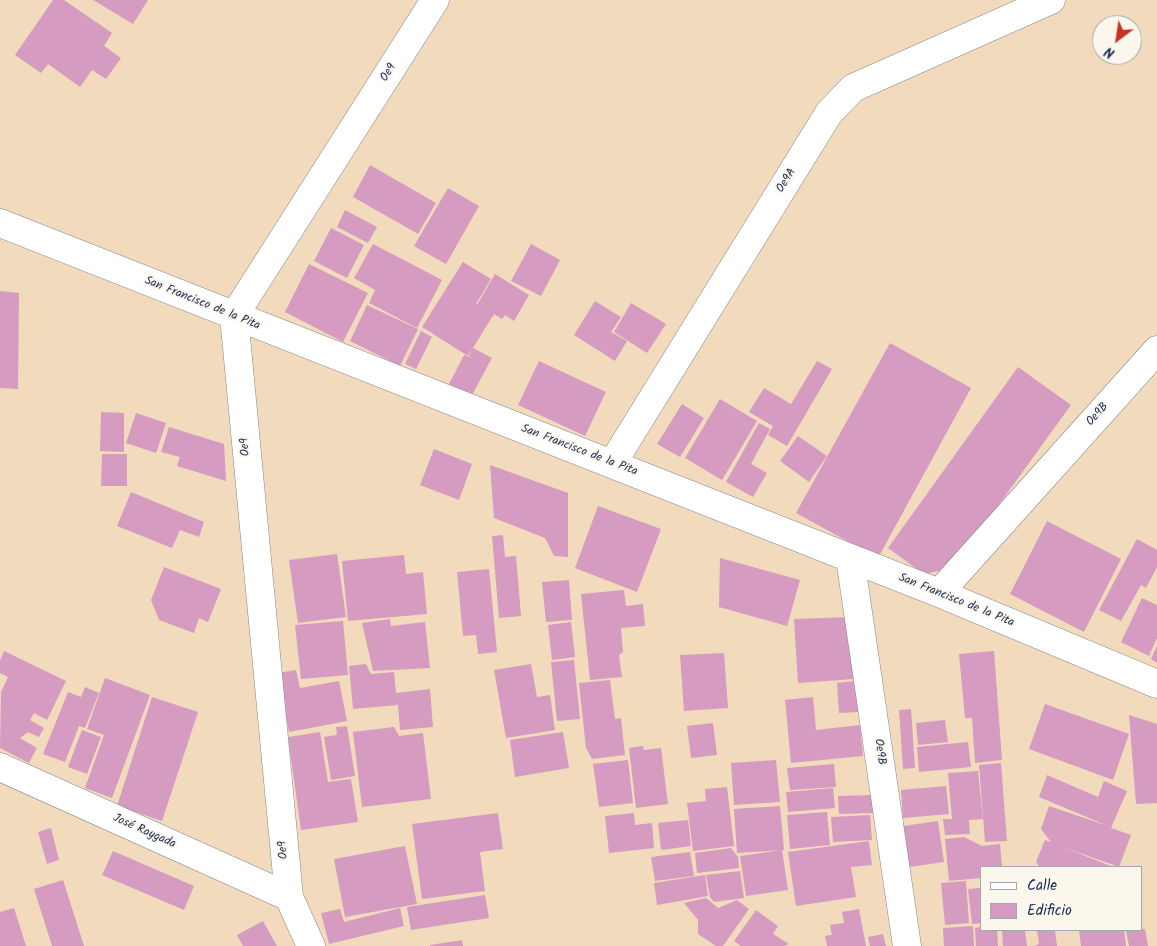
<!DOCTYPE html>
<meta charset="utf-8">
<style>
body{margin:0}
#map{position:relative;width:1157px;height:946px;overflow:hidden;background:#f1dbbc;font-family:Kalam,sans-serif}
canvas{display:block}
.legend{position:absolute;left:980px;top:866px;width:162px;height:65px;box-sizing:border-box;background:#fbf7ec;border:1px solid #a1a7b3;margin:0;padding:6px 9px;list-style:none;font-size:15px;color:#1b2f5e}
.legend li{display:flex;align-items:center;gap:10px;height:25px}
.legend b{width:25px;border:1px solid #a1a7b3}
.north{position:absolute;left:1092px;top:15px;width:50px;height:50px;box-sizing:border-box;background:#fbf7ec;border:1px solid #a1a7b3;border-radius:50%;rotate:211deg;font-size:14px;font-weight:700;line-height:20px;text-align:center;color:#1b2f5e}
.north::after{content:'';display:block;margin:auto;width:18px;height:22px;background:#c8321e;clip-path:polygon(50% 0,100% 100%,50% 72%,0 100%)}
</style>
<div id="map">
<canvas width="1157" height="946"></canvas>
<ul class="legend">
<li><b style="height:6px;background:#fff"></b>Calle</li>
<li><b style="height:14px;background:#d59bc0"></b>Edificio</li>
</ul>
<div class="north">N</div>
</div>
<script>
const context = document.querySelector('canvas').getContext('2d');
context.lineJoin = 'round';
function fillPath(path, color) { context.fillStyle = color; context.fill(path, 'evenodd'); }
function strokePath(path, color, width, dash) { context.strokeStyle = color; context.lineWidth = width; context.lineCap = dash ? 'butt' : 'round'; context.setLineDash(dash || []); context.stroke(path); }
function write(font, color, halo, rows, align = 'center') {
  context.font = font + ' Kalam,sans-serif'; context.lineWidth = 4; context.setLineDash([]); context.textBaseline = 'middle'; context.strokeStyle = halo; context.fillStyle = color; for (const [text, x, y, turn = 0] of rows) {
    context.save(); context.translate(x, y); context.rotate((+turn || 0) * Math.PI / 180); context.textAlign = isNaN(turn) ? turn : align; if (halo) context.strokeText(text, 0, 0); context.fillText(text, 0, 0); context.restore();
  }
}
fillPath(new Path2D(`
 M53 0H64L112 33 104 46 121 58 106 79 92 70 80 87 48 64 41 73 15 55Z
 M93 0H148L133 24Z
 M370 165 436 203 418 234 353 197Z
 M448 188 479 206 446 264 414 246Z
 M345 210 377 227 368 243 337 227Z
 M331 228 364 245 347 278 314 261Z
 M373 244 442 280 417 328 369 303 375 290 354 278Z
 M531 244 560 260 541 296 511 281Z
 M463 262 491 279 476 304 477 305 495 274 529 295 514 321 505 315 502 319 494 314 468 356 422 327Z
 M309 264 368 293 343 342 285 312Z
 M0 291 19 293 18 389 0 388Z
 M595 301 621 317 611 332 627 341 615 361 574 335Z
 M631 303 666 324 647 353 614 332Z
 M367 305 418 329 400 366 350 341Z
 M421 331 432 337 416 369 405 364Z
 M890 343 971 388 878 558 796 513Z
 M473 348 492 358 472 395 449 384 464 355 472 358 469 356Z
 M539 361 606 392 585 436 518 405Z
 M817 361 832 369 787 446 768 435 773 426 749 412 764 388 791 404Z
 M1018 367 1071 405 953 568 924 574 888 548Z
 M720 399 757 421 722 480 685 458Z
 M682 404 704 418 680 457 657 444Z
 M101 412 124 413V452L100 451Z
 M136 413 166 423 156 453 126 443Z
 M759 423 770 429 751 464 767 473 753 497 726 482Z
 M169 427 224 444 226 481 177 466 180 457 161 452Z
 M798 436 827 456 809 482 780 461Z
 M434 449 472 464 459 500 420 485Z
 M102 454H127V486H101Z
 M490 465 568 493V557L554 556 545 538 494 518Z
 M131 492 204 522 199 537 180 530 172 548 117 526Z
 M598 506 661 529 637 592 575 568Z
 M1047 521 1121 559 1084 632 1010 594Z
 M503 535 505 557 516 556 521 616 499 618 492 536Z
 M1137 539 1157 550V567L1146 588 1141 585 1121 621 1099 610Z
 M337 554 346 617 298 623 289 560Z
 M404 555 406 574 423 572 427 614 348 621 342 561Z
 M720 558 800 580 787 626 719 607Z
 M164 567 221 589 208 622 199 618 194 633 159 620 151 600Z
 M489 569 497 652 478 654 476 635 463 636 457 572Z
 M569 580 572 620 546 622 542 582Z
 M624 590 626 606 643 604 645 626 621 628 623 652 619 655 622 677 590 680 581 594Z
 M1142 598 1157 605V638L1149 656 1121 642Z
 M851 617 854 679 798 683 794 619Z
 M390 619 391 626 425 622 430 668 373 671 362 623Z
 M343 621 348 675 301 679 295 625Z
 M571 622 575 657 552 660 548 625Z
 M1157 646V663L1151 659Z
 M4 651 66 681 47 720 34 713 30 720 44 728 39 737 28 732 20 738 37 748 29 763 0 748 1 692 8 677 0 673V661Z
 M994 651 1002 760 975 763 972 718H965L959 654Z
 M724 653 728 708 684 711 680 655Z
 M574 660 580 719 557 721 551 662Z
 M366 664 371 674 394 672 396 693 430 689 433 727 400 730 398 705 353 709 349 666Z
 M531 664 537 697 550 695 555 730 506 738 494 670Z
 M296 670 300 688 339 681 347 721 289 732 277 673Z
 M105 678 150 695 112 798 85 788 104 735 87 729Z
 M610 680 615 719 621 718 625 755 592 759 586 748 579 683Z
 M855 681 858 712 839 713 837 683Z
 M85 687 99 693 85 728 79 726 65 762 43 754 68 692 81 697Z
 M152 697 198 712 162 821 117 806Z
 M813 697 816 730 860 725 863 756 791 763 785 700Z
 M1045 704 1129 734 1113 780 1029 749Z
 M911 709 915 768 903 769 899 710Z
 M1129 715 1157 724V803L1136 804Z
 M945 720 948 742 918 745 916 723Z
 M713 723 717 755 691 758 687 726Z
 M347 726 355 776 331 780 324 737 337 735 336 727Z
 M394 727 399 736 423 733 431 799 362 807 353 732Z
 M82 730 101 737 87 774 68 767Z
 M320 732 328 782 351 779 358 822 301 830 288 737Z
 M563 732 569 768 515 777 510 740Z
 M968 742 971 767 919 772 917 747Z
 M643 746 644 750 661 748 668 804 636 808 629 748Z
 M628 760 633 803 599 807 593 764Z
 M776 760 780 802 734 805 731 763Z
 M1001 763 1007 841 985 842 979 765Z
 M834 764 836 787 790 790 787 768Z
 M978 771 983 819 969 820 970 834 945 835 943 819H952L948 773Z
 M1047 775 1098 797 1104 781 1127 791 1111 828 1131 835 1119 867 1063 847 1113 867H1040L1036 862 1045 840 1051 842 1041 829 1049 806 1108 826 1039 797Z
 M946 786 949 814 903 818 901 790Z
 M727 787 734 846 693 851 687 803 706 801 705 789Z
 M833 788 835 808 788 812 786 792Z
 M875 795V813L839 814 838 796Z
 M780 806 784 850 737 853 734 809Z
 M827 812 830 845 790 849 787 815Z
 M498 813 503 849 480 852 485 891 422 899 412 824Z
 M634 813 635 825 652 823 654 848 609 853 605 816Z
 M870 815 872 840 833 842 831 817Z
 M688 820 691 846 661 850 658 823Z
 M938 821 944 862 909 867 903 826Z
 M51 828 59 860 47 864 38 832Z
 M964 837 982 846 1000 844 1002 867H981V878L949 881 945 839Z
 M869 841 872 865 851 867 856 897 796 906 788 852Z
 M405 846 417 904 345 917 334 859Z
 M731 848 738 857 739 868 697 873 695 853Z
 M782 850 788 890 746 896 740 856Z
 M113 851 194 886 184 910 102 875Z
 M690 852 694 876 655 881 651 857Z
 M740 871 744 898 714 902 710 897 706 875Z
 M705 875 708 896 657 905 654 883Z
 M63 880 84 946H52L34 889Z
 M966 881 969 923 945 925 941 883Z
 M981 888V923L972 924 968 889Z
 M485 895 489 918 411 930 407 907Z
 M706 898 718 908 737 900 749 909 723 946H716L698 934V920L684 903Z
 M14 908 26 946H0V912Z
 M400 908 404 926 329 944 321 913 340 909 344 922Z
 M859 909 866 946H827L825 936 832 935 830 925 844 923 842 912Z
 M756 910 778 926 773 934 789 944 784 946H741L734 941Z
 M263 921 277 946H243L237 935Z
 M973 926 974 946H944L943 928Z
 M981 927V930H997L998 946H976L975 928Z
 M1145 929 1148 946H1129L1126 930Z
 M1002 930H1025L1027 946H1003Z
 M1037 930H1055L1057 946H1034L1039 944Z
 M1079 930H1124L1126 946H1081Z
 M883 934 886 946H870L868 937Z
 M462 940 463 946H430V945Z`), '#d59bc0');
const minor = new Path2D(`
 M0 223 939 593 1157 684
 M612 464 829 113 853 88 1051 0
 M850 558 907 946
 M939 593 1157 350
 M0 767 289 897
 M311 946 289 897 234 316 435 0`);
strokePath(minor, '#86858d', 29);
strokePath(minor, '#fff', 28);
write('12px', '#1b2f5e', '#fbf7ec', [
 ["Oe9",389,73,-58],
 ["Oe9A",787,181,-58],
 ["San Francisco de la Pita",202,304,22],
 ["Oe9B",1098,415,-48],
 ["Oe9",246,447,-95],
 ["San Francisco de la Pita",579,451,21],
 ["San Francisco de la Pita",956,601,22],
 ["Oe9B",879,752,82],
 ["José Raygada",144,832,24],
 ["Oe9",284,850,-95]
]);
</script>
